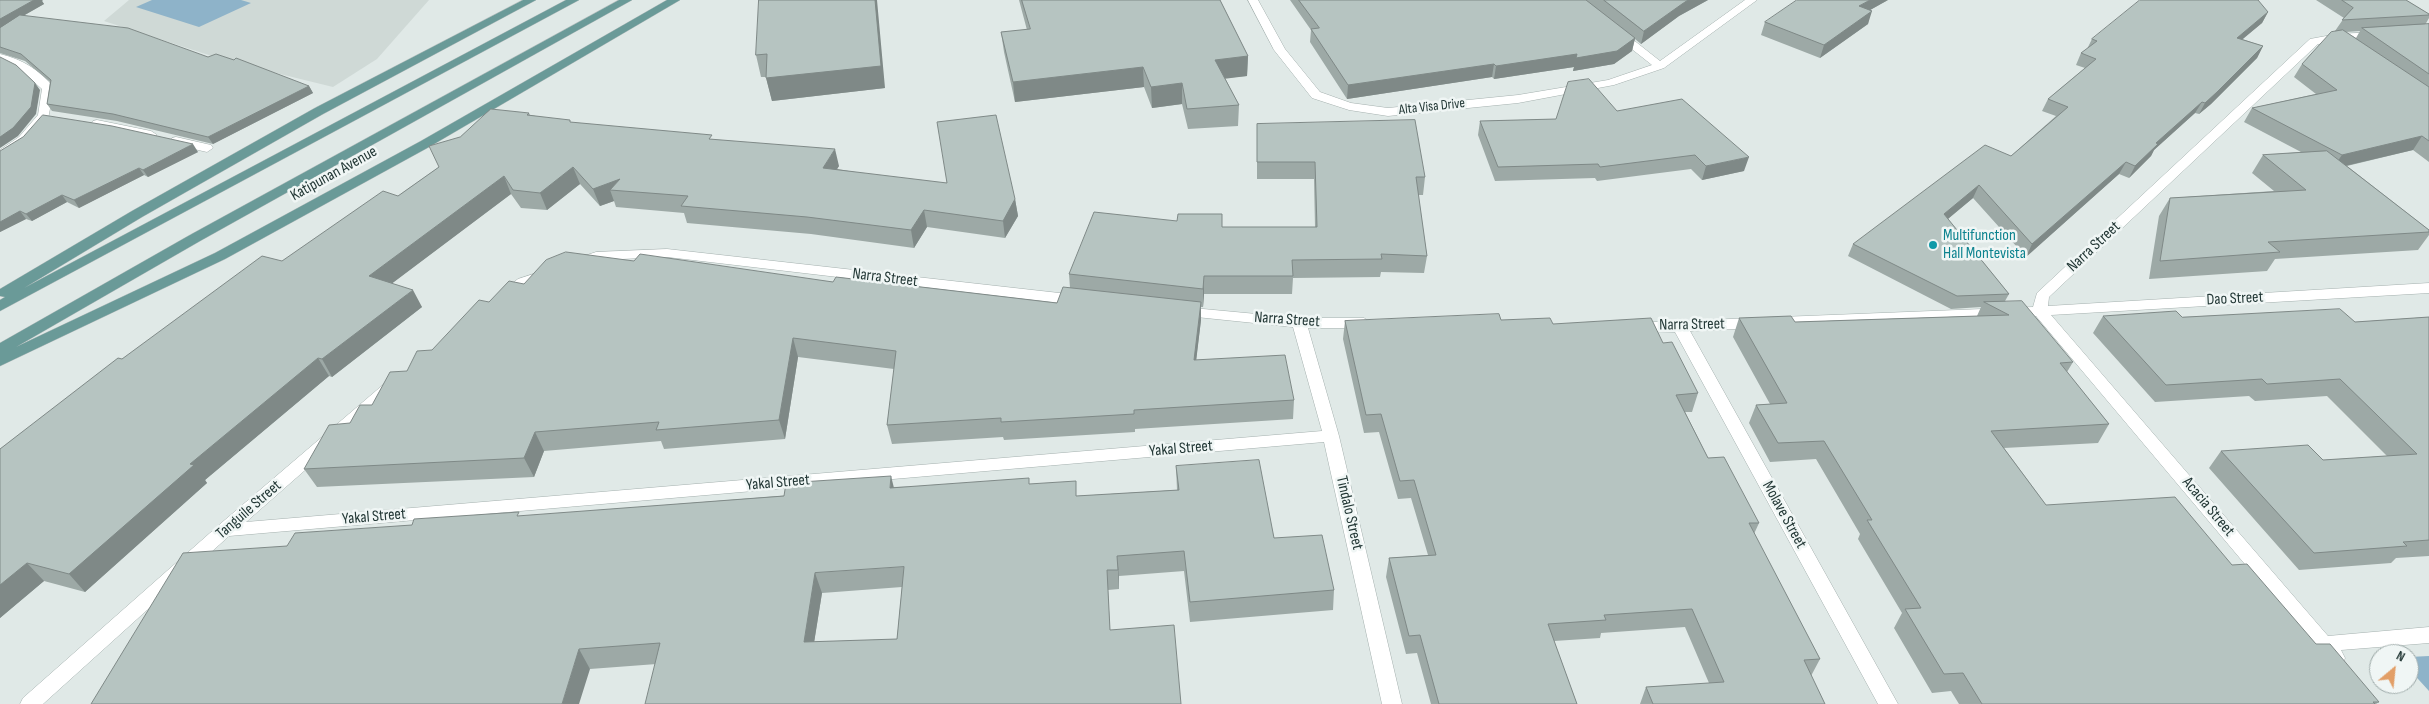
<!DOCTYPE html>
<style>
body{margin:0}
#map{position:relative;width:2429px;height:704px;overflow:hidden;background:#e0e9e7;font-family:"Sofia Sans Condensed",sans-serif}
canvas{display:block}
.north{position:absolute;left:2369px;top:644px;width:50px;height:50px;box-sizing:border-box;background:#f0f6f5;border:1px solid #9eaaa9;border-radius:50%;rotate:28deg;font-size:14px;font-weight:700;line-height:20px;text-align:center;color:#233836}
.north::after{content:'';display:block;margin:auto;width:18px;height:22px;background:#e29e66;clip-path:polygon(50% 0,100% 100%,50% 72%,0 100%)}
</style>
<div id="map">
<canvas width="2429" height="704"></canvas>
<div class="north">N</div>
</div>
<script>
const context = document.querySelector('canvas').getContext('2d');
context.lineJoin = 'round';
function fillPath(path, color) { context.fillStyle = color; context.fill(path, 'evenodd'); }
function strokePath(path, color, width, dash) { context.strokeStyle = color; context.lineWidth = width; context.lineCap = dash ? 'butt' : 'round'; context.setLineDash(dash || []); context.stroke(path); }
function write(font, color, halo, rows, align = 'center') {
  context.font = font + ' "Sofia Sans Condensed",sans-serif'; context.lineWidth = 5; context.setLineDash([]); context.textBaseline = 'middle'; context.strokeStyle = halo; context.fillStyle = color; for (const [text, x, y, turn = 0] of rows) {
    context.save(); context.translate(x, y); context.rotate((+turn || 0) * Math.PI / 180); context.textAlign = isNaN(turn) ? turn : align; if (halo) context.strokeText(text, 0, 0); context.fillText(text, 0, 0); context.restore();
  }
}
fillPath(new Path2D(`
 M129 0H429L377 59 333 87 227 61 104 21Z`), '#cfd9d6');
fillPath(new Path2D(`
 M152 0H241L251 3 199 27 136 7Z
 M2429 656V691L2409 669V657Z`), '#8eb3c9');
const minor = new Path2D(`
 M1248 0H1258L1285 49 1320 92 1351 103 1388 108 1518 95 1608 80 1652 65 1614 35V31H1622L1660 61 1745 0H1757L1664 68 1614 85 1518 103 1388 116 1349 110 1312 98 1274 50Z
 M2377 32 2383 35 2381 37 2318 44 2049 297 2048 306 2429 283V293L2051 315 2328 636 2429 627V643L2341 650 2345 658 2343 664 2336 666 2329 664 2036 316 1690 331 1898 704H1878L1675 332 1634 331 1627 326 1629 323 2033 307 2037 293 2310 39 2337 34Z
 M0 54C22 59 40 70 54 88L48 119 27 143 0 160V150L19 137 38 115 42 89 22 71 0 60Z
 M97 120 151 131 157 135 151 139 93 127 91 124 93 121Z
 M176 137 211 145 213 148 207 152 172 144 170 141 172 138Z
 M667 249 1077 295 1084 300 1077 305 667 257 598 260 577 267 570 263 572 260 596 252Z
 M546 270 553 274 551 277 528 285 504 300 497 295 518 279Z
 M1182 307 1299 318H1364L1371 323 1364 328H1308L1339 436 1402 704H1382L1324 442 229 536 43 704H20L23 698 219 525 384 384H394L397 388 394 392 246 522 1322 431 1293 327 1177 315 1175 312 1177 309Z`);
const major = new Path2D(`
 M523 0H536L323 114 142 217 24 288 566 0H579L0 311V300L5 297 0 296V289L132 211 315 108Z
 M619 0H632L200 241 16 347 215 253 421 141 667 0H680L429 147 225 259 0 366V343L190 235Z`);
strokePath(minor, '#a4b0ae', 1);
strokePath(major, '#bdc3c3', 1);
fillPath(minor, '#fff');
fillPath(major, '#6a9a98');
fillPath(new Path2D(`
 M0 0 42 1 44 4 23 16 208 57 309 86 313 93 213 144 117 121 52 111 47 104 50 82 25 61 0 53Z
 M759 0 885 88 772 101 766 77H761L756 55Z
 M1019 0H1220L1248 56 1247 76 1225 78 1239 105 1238 126 1188 129 1182 104 1152 108 1144 87 1015 102 1004 52 1001 32 1027 30Z
 M1290 0H1708L1679 16 1641 44 1635 39 1632 51 1614 64 1573 71 1574 67 1494 79 1492 77 1347 99 1310 42 1311 30Z
 M1888 0 1870 10 1868 24 1820 58 1761 35 1765 22Z
 M2316 0H2406L2429 14V18L2425 25 2429 24V162L2413 150 2347 166 2429 230V235L2418 250 2275 259 2267 271 2149 279 2159 216 2170 198 2274 191 2252 173 2263 155 2301 152 2244 122 2252 108 2316 94 2294 77 2302 64 2335 31 2344 18ZM2360 31 2356 38 2346 32Z
 M2268 12 2262 23 2242 39 2263 46 2257 58 2211 104 2199 114 2195 113 2154 150 2151 156 2129 178 2119 174 2026 257 1973 198 1948 219 2009 294 2005 301 2073 362 2067 372 2109 424 2098 443 2004 448 2046 505 2232 565 2316 644 2379 702 2376 704H1959L1951 691 1932 693 1894 628 1902 613 1858 539 1860 534 1816 459 1770 462 1749 423 1756 405 1770 404 1733 337 1739 318 1795 322 1977 316 1981 307 1951 309 1848 256 1853 244 2011 156 2056 116 2042 111 2048 99 2085 68 2076 65 2081 53 2087 49 2092 39Z
 M1617 111 1744 171 1702 180 1691 169 1597 181 1595 178 1495 181 1478 135 1480 121 1556 119Z
 M529 113 530 115 570 122 714 140 839 166 837 169 1015 199 1018 216 1005 238 927 227 914 248 811 234 687 223 684 213 616 207 614 201 600 206 580 184 547 210 521 208 511 194 392 283 422 307 332 377 329 376 205 480 207 483 85 592 44 581 0 618V449L122 359 282 261 398 196 439 167 460 137Z
 M1257 124 1425 177 1423 195H1418L1427 256 1424 273 1381 272 1380 277 1293 278 1292 294H1204L1203 307H1201V320L1196 360 1294 400 1293 419 1135 429V432L1004 440 1003 437 892 444 887 425 894 369 798 357 785 439 664 449 661 441 544 451 534 477 317 487 304 469 350 423 372 405 407 371 489 302 524 284 634 261 833 282 1057 303 1070 288 1069 274 1177 221 1222 214V227H1315L1314 179H1257Z
 M0 151 198 152 148 177 144 175 79 208 67 202 32 221 26 219 0 232Z
 M2103 316 2182 317 2355 322 2429 317V556L2396 558 2391 563 2299 570 2209 468 2221 451 2323 460 2387 456 2327 396 2255 401 2249 396 2155 402 2093 333Z
 M1501 320 1553 324 1663 343 1698 393 1692 412H1685L1708 458 1759 523 1754 534 1820 659 1811 676 1825 704H1640L1646 687 1709 683 1685 627 1601 633 1600 638 1554 641 1577 704H1431L1417 653 1406 654 1386 577 1389 558 1428 555 1411 498 1398 499 1379 432 1364 433 1343 339 1345 321Z
 M1176 466 1274 538 1334 590 1333 610 1190 622 1184 571 1119 576V589L1108 590 1110 630 590 669 287 546 412 525 893 487 1030 484 1077 496 1177 490ZM902 587 897 639 814 642 822 593Z`), '#9da9a6');
fillPath(new Path2D(`
 M34 0H43L42 1 44 4 0 29V19Z
 M875 0H877L885 88 772 101 766 78Z
 M1688 0H1708L1679 16 1641 44 1644 31 1682 4Z
 M1870 0H1888L1854 19 1859 6Z
 M1872 11 1868 24 1820 58 1824 45Z
 M2268 12 2262 23 2231 49 2237 38Z
 M1635 38 1632 51 1614 64 1573 71 1574 67 1494 79 1496 66Z
 M2263 46 2257 58 2211 104 2199 114 2205 103Z
 M1248 56 1247 76 1215 80V60Z
 M1494 64 1492 77 1347 99 1348 85Z
 M1143 67 1144 87 1015 102 1013 82Z
 M35 83 40 90 36 114 18 136 0 148V137Z
 M1182 83V104L1152 108 1151 87Z
 M309 86 313 93 213 144 208 137Z
 M2202 102 2195 113 2154 150 2151 156 2129 178 2135 166 2156 143Z
 M2422 136 2413 150 2332 169 2342 155Z
 M193 144 198 152 148 177 143 170Z
 M835 149 839 166 827 185 823 168Z
 M1749 157 1744 171 1702 180 1706 166Z
 M2126 162 2119 174 2026 257 2032 244Z
 M573 167 580 184 547 210 540 193Z
 M139 168 144 175 79 208 74 200Z
 M504 176 511 194 378 294 369 276Z
 M620 179 610 190 614 201 600 206 593 189Z
 M1979 185 1973 198 1938 227 1944 214Z
 M62 195 67 202 32 221 26 214Z
 M1015 199 1018 216 1005 238 1003 221Z
 M924 210 927 227 914 248 911 230Z
 M20 211 26 219 0 232V222Z
 M1204 276V294L1203 307V289Z
 M413 290 422 307 332 377 322 359Z
 M1201 302V320L1194 379V360Z
 M793 338 798 357 785 439 779 420Z
 M318 358 329 376 205 480 207 483 85 592 69 574 190 464Z
 M535 432 544 451 534 477 524 458Z
 M891 476 896 496 890 488Z
 M1117 556 1119 576V589L1118 570Z
 M27 563 44 581 0 618V585Z
 M815 573 822 593 811 662 804 642Z
 M579 649 590 669 579 704H562Z`), '#7f8987');
const building = new Path2D(`
 M0 0H34L0 19Z
 M759 0H875L881 66 766 78 767 54 756 55Z
 M1022 0H1220L1248 56 1215 60 1239 105 1187 109 1182 83 1151 87 1143 67 1013 82 1001 32 1030 29Z
 M1299 0H1586L1635 38 1617 51 1576 58 1577 54 1496 66 1494 64 1348 85 1311 29 1319 28Z
 M1604 0H1688L1682 4 1644 31Z
 M1797 0H1870L1859 6 1872 11 1824 45 1765 22Z
 M2140 0H2258L2268 12 2237 38 2263 46 2217 92 2205 103 2202 102 2156 143 2158 144 2135 166 2126 162 2032 244 1979 185 1944 214 2009 294 1957 296 1853 244 1985 145 2011 156 2068 107 2048 99 2096 59 2081 53 2097 41 2092 39Z
 M2342 0H2406L2429 14V15L2342 20 2353 8Z
 M20 15 128 28 208 57 216 54 234 60 236 58 309 86 208 137 113 114 47 104 51 80 21 54 0 47V28Z
 M2429 24V74L2362 28Z
 M2343 30 2429 87V141L2422 136 2342 155 2252 108 2337 90 2302 64 2331 32Z
 M0 57 16 65 35 83 31 107 13 128 0 137Z
 M1589 79 1617 111 1682 99 1749 157 1706 166 1695 155 1600 167 1598 164 1498 167 1480 121 1556 119 1568 82Z
 M491 109 529 113 527 115 570 120V122L712 135 709 139 835 149 823 168 947 183 937 122 996 115 1015 199 1003 221 924 210 911 230 807 217 681 206 688 196 610 190 620 179 593 189 573 167 540 193 513 190 504 176 369 276 413 290 322 359 318 358 190 464 194 465 69 574 27 563 0 585V449L118 358 122 359 262 256 282 261 383 191 398 196 439 167 429 146 460 137Z
 M43 115 112 126 193 144 143 170 139 168 74 200 62 195 26 214 20 211 0 222V151L23 137Z
 M1415 120 1425 177H1416L1427 256 1381 254 1382 259 1292 260 1293 276H1204L1203 289 1069 274 1094 212 1177 221 1178 214H1222V227H1317L1315 162H1257V124Z
 M2327 151 2429 230V232L2268 242 2280 252 2160 261 2170 198 2306 190 2263 155Z
 M566 252 634 261 640 254 833 282 836 277 1057 303 1063 287 1201 302 1194 360 1285 355 1294 400 1134 410V414L1001 422V418L887 425 896 351 793 338 779 420 656 430 659 422 535 432 524 458 304 469 329 425 350 423 360 405H372L390 372 407 371 417 351 432 350 479 300 489 302 509 281 524 284 546 260Z
 M2022 301 2073 362 2060 363 2109 424 1991 431 2046 505 2175 497 2232 565 2247 564 2316 644H2330L2379 702H2373L2375 704H1982L1963 673 1944 674 1905 609 1921 608 1867 520H1872L1824 441 1778 443 1756 405 1787 403 1739 318 1791 316 1795 322 2009 315 1984 302Z
 M2340 309 2355 322 2429 317V540L2403 542 2407 546 2314 553 2221 451 2308 445 2323 460 2417 454 2340 379 2267 384 2262 379 2166 385 2103 316 2176 311 2182 317Z
 M1499 314 1501 320 1550 318 1553 324 1651 318 1663 343 1672 342 1698 393 1676 395 1708 458 1724 457 1759 523H1749L1820 659 1804 660 1825 704H1653L1646 687 1724 682 1692 609 1604 615 1606 620 1548 624 1577 704H1439L1420 635 1409 636 1389 558 1436 555 1414 480 1400 481 1381 414 1366 415 1345 321Z
 M1259 460 1274 538 1322 535 1334 590 1190 602 1184 551 1117 556 1118 570H1107L1110 630 1174 625 1181 704H645L660 643 579 649 562 704H91L183 553 287 546 295 533 412 525 414 519 519 512 517 516 784 496 786 483 891 476 890 488 1029 478V484L1076 481V496L1179 490 1176 466ZM904 567 897 639 804 642 815 573Z`);
fillPath(building, '#b6c4c1');
strokePath(building, '#7f8987', 1);
for (const [x, y, r, color] of [
 [1933,245,5,"#0f9aa8"]
]) { const dot = new Path2D(); dot.arc(x, y, r, 0, 2 * Math.PI); context.fillStyle = color; context.fill(dot); strokePath(dot, '#f0f6f5', 2); }
write('14px', '#233836', '#f0f6f5', [
 ["Alta Visa Drive",1432,107,-6]
]);
write('16px', '#233836', '#f0f6f5', [
 ["Katipunan Avenue",334,174,-29],
 ["Narra Street",2094,247,-43],
 ["Narra Street",885,278,7],
 ["Dao Street",2235,299,-3],
 ["Narra Street",1287,320,4],
 ["Narra Street",1692,325,-1],
 ["Yakal Street",1181,449,-5],
 ["Yakal Street",778,483,-5],
 ["Acacia Street",2208,507,50],
 ["Tanguile Street",249,510,-41],
 ["Tindalo Street",1349,513,77],
 ["Molave Street",1784,515,61],
 ["Yakal Street",374,517,-5]
]);
write('16px', '#0d838f', '#f0f6f5', [
 ["Multifunction",1943,236],
 ["Hall Montevista",1943,254]
], 'left');
</script>
